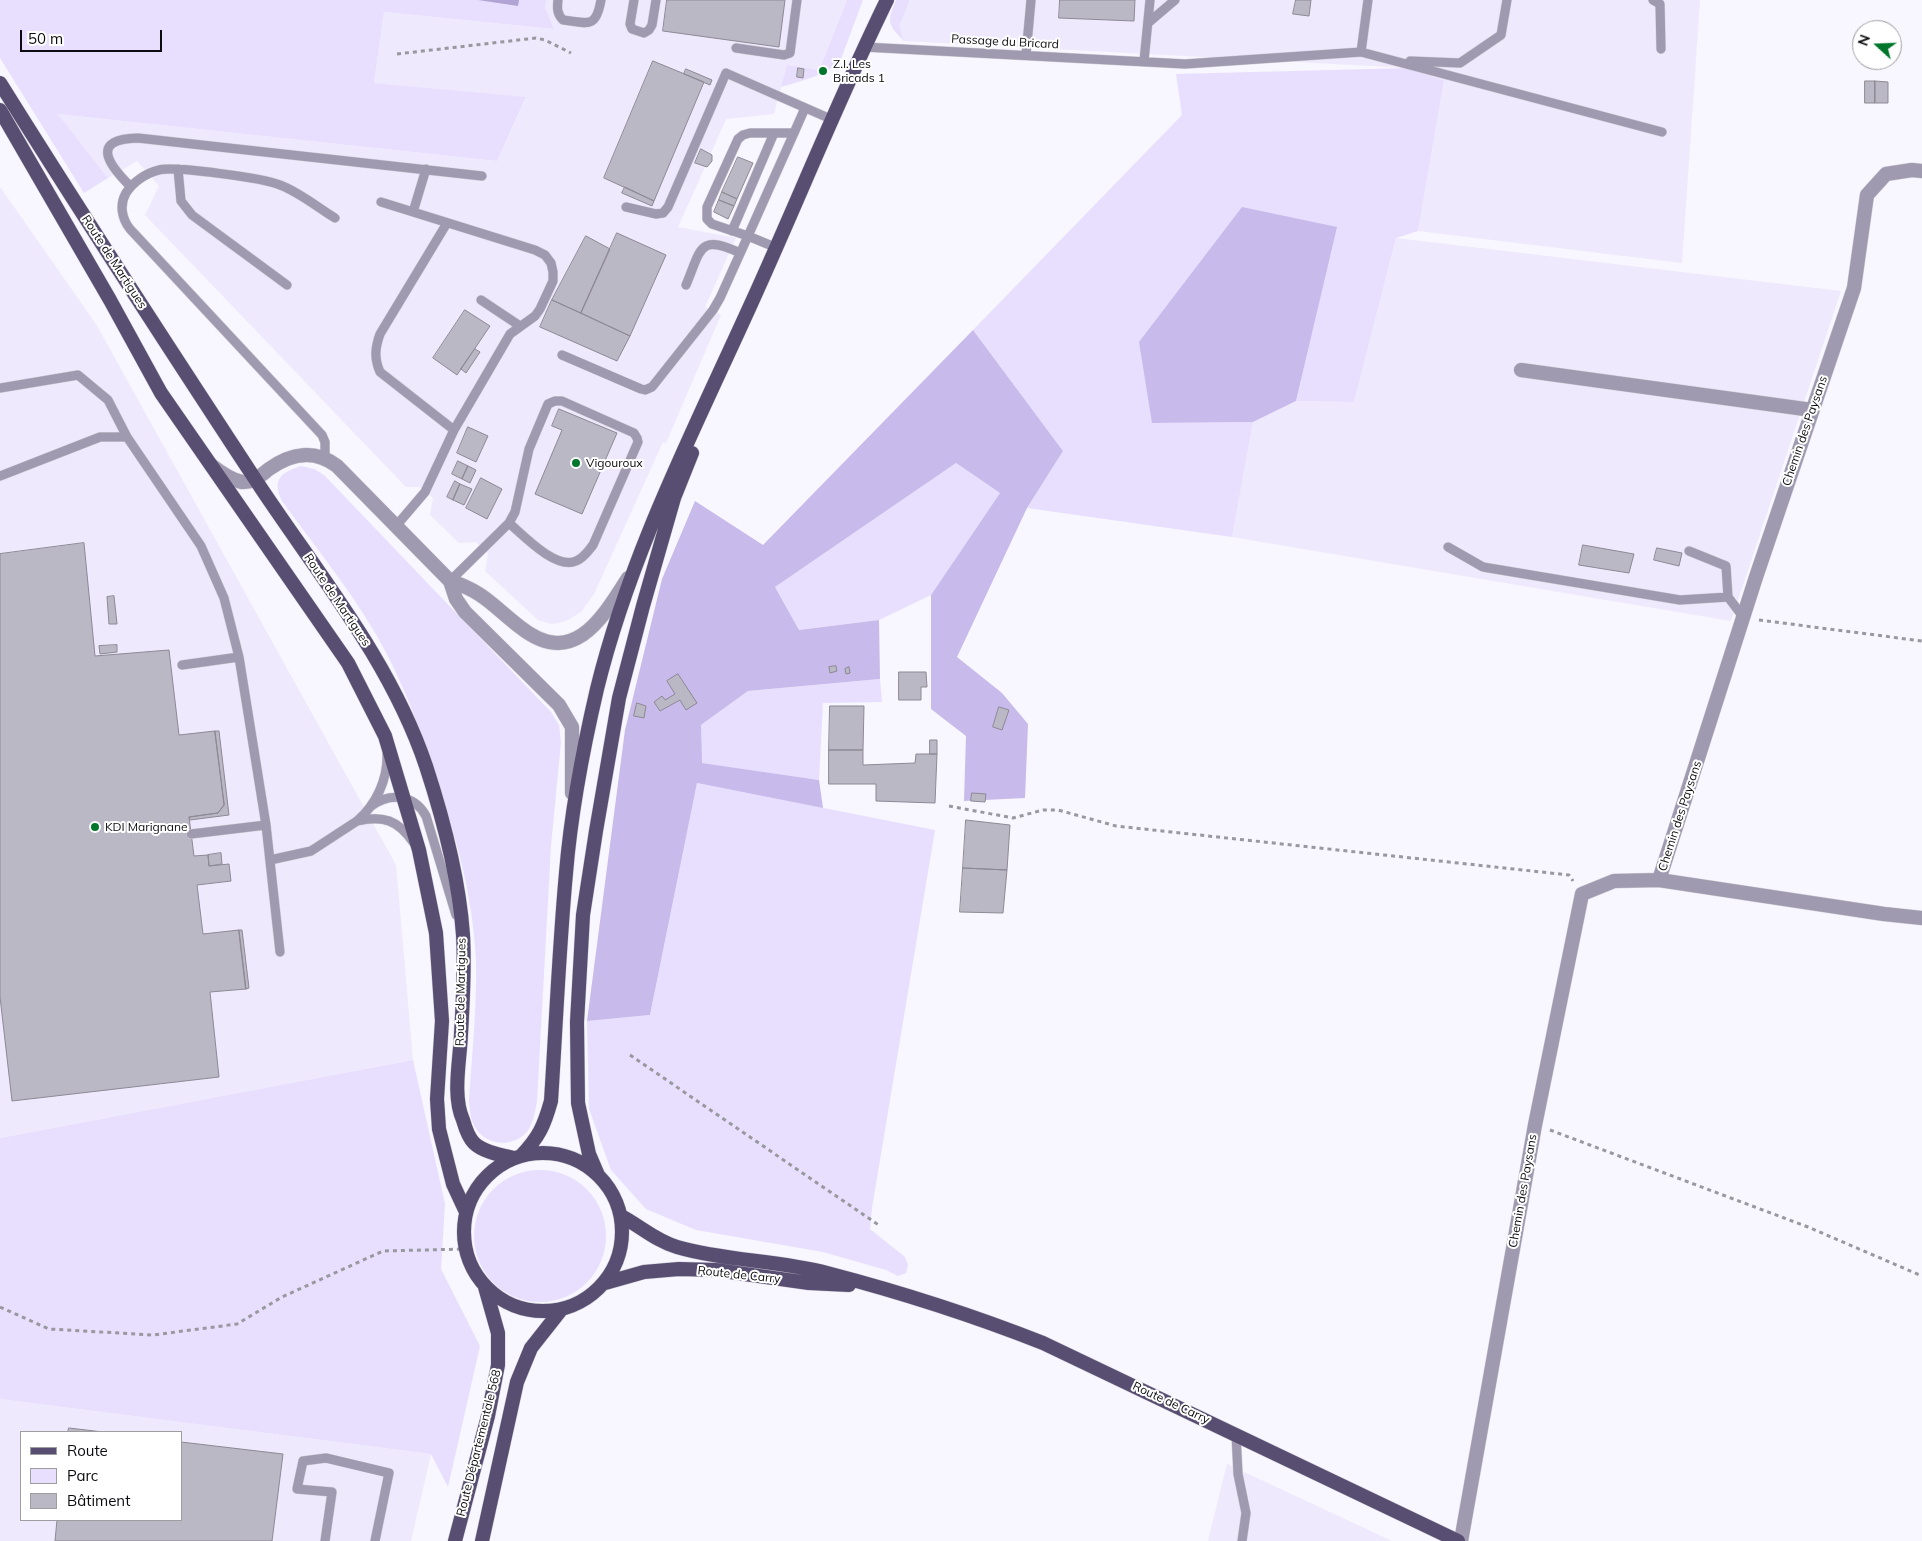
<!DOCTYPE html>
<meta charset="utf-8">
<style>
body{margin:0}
#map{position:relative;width:1922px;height:1541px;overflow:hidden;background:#f8f6fe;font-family:Mulish,sans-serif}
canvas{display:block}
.legend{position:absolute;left:20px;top:1431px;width:162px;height:90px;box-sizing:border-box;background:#fff;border:1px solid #9e9d9f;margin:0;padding:6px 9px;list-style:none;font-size:15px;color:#0c0b0f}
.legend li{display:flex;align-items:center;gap:10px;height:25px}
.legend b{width:25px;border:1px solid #9e9d9f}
.north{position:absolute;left:1852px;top:20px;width:50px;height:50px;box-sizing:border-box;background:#fff;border:1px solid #9e9d9f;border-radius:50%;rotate:290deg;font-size:14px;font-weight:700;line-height:20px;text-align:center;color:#0c0b0f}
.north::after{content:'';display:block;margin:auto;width:18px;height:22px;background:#00762c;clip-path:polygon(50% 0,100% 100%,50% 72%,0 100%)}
.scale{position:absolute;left:20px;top:30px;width:142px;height:22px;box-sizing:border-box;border:2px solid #0c0b0f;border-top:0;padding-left:6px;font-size:15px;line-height:18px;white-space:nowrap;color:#0c0b0f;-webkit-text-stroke:4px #fff;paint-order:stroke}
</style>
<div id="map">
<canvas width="1922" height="1541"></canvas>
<ul class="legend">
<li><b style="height:6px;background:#584e71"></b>Route</li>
<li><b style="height:14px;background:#e8dfff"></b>Parc</li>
<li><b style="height:14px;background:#bbb8c5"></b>Bâtiment</li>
</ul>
<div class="north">N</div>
<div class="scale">50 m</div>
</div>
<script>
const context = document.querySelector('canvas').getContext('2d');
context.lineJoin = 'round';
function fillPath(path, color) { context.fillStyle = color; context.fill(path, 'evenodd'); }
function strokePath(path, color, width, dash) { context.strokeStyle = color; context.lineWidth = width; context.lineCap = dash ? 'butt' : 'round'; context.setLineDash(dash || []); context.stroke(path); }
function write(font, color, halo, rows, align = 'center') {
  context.font = font + ' Mulish,sans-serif'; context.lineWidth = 4; context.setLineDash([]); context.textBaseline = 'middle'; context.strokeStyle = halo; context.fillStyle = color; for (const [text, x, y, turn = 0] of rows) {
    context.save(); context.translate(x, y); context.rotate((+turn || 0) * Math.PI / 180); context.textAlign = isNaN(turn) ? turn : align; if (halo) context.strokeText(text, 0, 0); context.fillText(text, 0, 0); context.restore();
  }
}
fillPath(new Path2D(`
 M546 0H847L819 70 787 66 774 114 726 119 711 153 712 161 710 165 705 167 678 227 736 238 705 307 721 315 666 443 663 442 594 594 582 611 570 619 559 623 551 624 538 620 485 571 488 554 476 542 459 543 430 515 433 498 419 487H406L145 215 159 186 137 161 108 178 58 114 497 161 526 98 374 83 384 12 553 29 545 8Z
 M910 0H1700L1682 263 1418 231 1444 82 1409 68 904 41 898 26Z
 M0 187 96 324 396 865 413 1060 0 1138Z
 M1396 238 1841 291 1731 621 1232 537 1253 422 1296 401 1354 402Z
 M0 1399 431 1454 411 1541H0ZM21 1432H181V1520H21Z
 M1227 1464 1392 1541H1208Z`), '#eee9fd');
fillPath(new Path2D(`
 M0 0H546L545 8 554 29 384 12 374 83 526 97 497 161 58 114 108 178 84 193 0 58Z
 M847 0H863L841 59C827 76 800 81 781 87L787 65 819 70Z
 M896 0H910L899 26 904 41C887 24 887 22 896 0Z
 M1409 68 1444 81 1418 231 1396 238 1354 402 1296 401 1336 227 1152 423 1253 422 1232 537 1027 508 1063 451 973 330 1182 115 1176 74Z
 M956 463 1000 493 931 595 879 620 799 630 775 587Z
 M301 466 314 469 324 475 551 712 559 725 561 742 551 846 537 1101C535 1112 533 1126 525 1134 510 1148 485 1145 475 1127 470 1119 470 1109 469 1100 472 1054 477 1007 476 961 473 892 453 826 431 762 414 712 395 663 366 618 341 578 310 540 282 501 272 480 280 473 301 466Z
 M880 679 882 702 823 703 819 780 701 763V725L748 691Z
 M697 783 935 830 872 1208 870 1229 905 1257 908 1265 906 1273 898 1276 886 1270 823 1252 696 1230 646 1209 611 1170 589 1109 587 1021 650 1015Z
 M413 1060 445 1204 441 1269 480 1346 448 1487 431 1454 0 1399V1138Z
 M474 1236a66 66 0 1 1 132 0a66 66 0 1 1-132 0Z`), '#e8dfff');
fillPath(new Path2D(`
 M1242 207 1337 227 1296 401 1253 422 1152 423 1139 342Z
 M973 330 1063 451 1027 508 957 657 1002 693 1028 724 1025 798 964 801 966 736 931 709V595L1000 493 956 463 775 587 799 630 879 620 880 679 748 691 701 725 702 763 819 780 823 808 697 783 650 1015 587 1021 625 730 662 579 695 501 763 545Z`), '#c8baeb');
fillPath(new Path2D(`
 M478 0H519L518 6Z`), '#b1a3d3');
const building = new Path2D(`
 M667 0H785L779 47 663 31Z
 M1060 0H1135L1134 21 1059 18Z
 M1296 0H1311L1309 16 1293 14Z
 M653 61 704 82 654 201 604 178Z
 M798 68 804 69 803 78 797 77Z
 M686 69 712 80 710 85 684 74Z
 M1865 81H1875V103H1865Z
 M1875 81 1888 82V103H1875Z
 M701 149 712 155V161L707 167 695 163Z
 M738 157 753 163 737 199 722 192Z
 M625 187 654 201 652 206 622 193Z
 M722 192 737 199 734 206 719 200Z
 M719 200 734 206 728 219 714 212Z
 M617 233 666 255 630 336 581 313Z
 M586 236 610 249 581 313 552 300Z
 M552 300 630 336 617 361 540 327Z
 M465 310 490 326 457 375 433 358Z
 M475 349 480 352 466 373 461 369Z
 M559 409 617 433 582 514 535 494 562 430 552 426Z
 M468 427 488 436 476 462 457 453Z
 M458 461 468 466 462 479 452 474Z
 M468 466 476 470 470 483 462 479Z
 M481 478 502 489 487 519 466 508Z
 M455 481 460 484 453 500 447 497Z
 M460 484 472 489 464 505 453 500Z
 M84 543 95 656 169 650 179 735 215 731 224 805 218 813 189 817 194 856 208 855 209 866 229 864 231 881 197 885 203 934 239 930 246 989 210 992 219 1077 12 1101 0 997V554Z
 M1583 545 1634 554 1629 573 1579 565Z
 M1657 548 1682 553 1679 566 1654 560Z
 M114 596 117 624H109L107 597Z
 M117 645V652L100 654 99 646Z
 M836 666 837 671 830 673 829 667Z
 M849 667 850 673 846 674 845 669Z
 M899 672H926L927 687H921V700H899Z
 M678 674 697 703 686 710 680 700 660 711 654 702 662 696 665 700 675 694 667 681Z
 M637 703 646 706 644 718 634 716Z
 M830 706H864L863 750H829Z
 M999 707 1009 710 1002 730 993 727Z
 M215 731H219L229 815 190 820 189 817 218 813 224 805Z
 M930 740H937V754H930Z
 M829 750H863V765L915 763 916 754H937L935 803 876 801V784H829Z
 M972 793 986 794 985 802 971 801Z
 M966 820 1010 825 1007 870 963 868Z
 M221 853 222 864 209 866 208 855Z
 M963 868 1007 870 1003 913 960 912Z
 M239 930H242L249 988 246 989Z
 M69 1428 103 1432H68Z
 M181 1442 283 1454 272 1541H55L57 1520H181Z`);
fillPath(building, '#bbb8c5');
strokePath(building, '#8d8995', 1);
const service = new Path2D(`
 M558 0C557 8 557 14 563 20 588 23 596 29 601 0
 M634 0 630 24 632 29 644 33 649 30 652 25 656 0
 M1653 0 1660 4 1661 49
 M1148 23 1175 0
 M864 47 1185 64 1361 52 1662 132
 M736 48 784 55 790 53 797 0
 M1361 52 1368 0
 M1026 55 1031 0
 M1144 61 1150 0
 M1410 61 1460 63 1501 35 1507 0
 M794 133 748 236 712 224 707 219V207L738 139 743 135 750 133H794L805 108
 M178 169 181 201 192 215 287 285
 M130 186C108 164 90 139 138 138L482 176
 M381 202 535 250 545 255 551 263 553 272V281L540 309 535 316 510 334 454 430 425 492 396 526
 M626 207 656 214 663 213 668 207 726 73 833 120
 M413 212 426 169
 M447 223 380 334C375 348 374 358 380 372L454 430
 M732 231 774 133
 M686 285C701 250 698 233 740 253
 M481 300 520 326
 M562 355 641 389 645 390 652 387 713 310 720 298 748 236 777 248
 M0 388 78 375 108 400 127 437
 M325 458V442L322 435 130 229C122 219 119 205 126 193 133 182 146 173 159 170 175 166 263 178 280 185 299 192 317 207 335 218
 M0 476 100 437H127L201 546 224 598 239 657 266 825 280 952
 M1448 547 1483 567 1680 600 1728 597 1744 618
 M1689 551 1726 566 1728 597
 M450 581 509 523C524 536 556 570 576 561 584 558 588 551 593 545L638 442 637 438 634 433 562 401H555L548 404 529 449 515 512 509 523
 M182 665 239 657
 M387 754C388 779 376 805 357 821 383 815 398 820 413 842
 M370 807C389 792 414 794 426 816L456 915
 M191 834 266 825
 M270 860 311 851 357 821
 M1236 1434 1238 1474 1246 1513 1242 1541
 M325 1541 332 1492 297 1489 303 1461 326 1458 389 1473 375 1541`);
const minor = new Path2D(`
 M1521 370 1812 410
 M211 465C220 472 231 480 242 482 254 483 261 475 269 469 291 453 315 449 337 466L450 581 456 599 465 612 559 705 572 727V793
 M450 581C483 591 494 607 520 627 573 669 602 619 628 578
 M1659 880 1884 914 1922 918
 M1461 1541 1535 1125 1582 894 1614 881 1659 880 1756 577 1854 288 1867 195 1886 174 1912 170 1922 171`);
const primary = new Path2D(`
 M0 83C83 216 169 348 255 479 316 572 390 659 426 766 444 821 459 877 463 935 465 968 463 1001 461 1034 460 1061 452 1095 463 1120 465 1127 469 1138 474 1143 483 1152 501 1155 514 1158
 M0 110 110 300 161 393 348 663 385 736 419 850 436 933 442 1021 437 1099 439 1129 453 1184 466 1212
 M464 1232a79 79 0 1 1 158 0a79 79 0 1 1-158 0Z
 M521 1156C539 1137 544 1126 551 1101 556 1025 559 949 566 873 571 812 583 749 597 689 630 554 694 430 751 304 797 203 838 100 887 0
 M598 1175 589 1154 578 1103 577 1022 583 915 596 831 619 698 643 606 674 498 692 453
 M621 1216C640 1226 656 1241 677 1247 725 1261 778 1260 827 1273 900 1292 972 1315 1043 1343L1458 1541
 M605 1283 644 1272 679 1269 716 1270 809 1283 849 1285
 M455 1541 488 1416 498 1365V1333L485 1287
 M482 1541 517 1382 531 1348 561 1310`);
strokePath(service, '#d2d0d8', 10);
strokePath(minor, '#d2d0d8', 15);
strokePath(primary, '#d2d0d8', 15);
strokePath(new Path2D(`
 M397 54 536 38 545 40 571 53
 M1759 620 1922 641
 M949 806 1013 818 1043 810H1058L1116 826 1569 875 1573 881
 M630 1055 880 1226
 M1550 1130 1808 1227 1922 1276
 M0 1307 49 1329 153 1335 237 1324 282 1297 383 1251 465 1249`), '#99989e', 3, [4, 4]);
strokePath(service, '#9f9aaf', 9);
strokePath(minor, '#9f9aaf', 14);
strokePath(primary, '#584e71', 14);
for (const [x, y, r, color] of [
 [823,71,5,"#00762c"],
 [576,463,5,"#00762c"],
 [95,827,5,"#00762c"]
]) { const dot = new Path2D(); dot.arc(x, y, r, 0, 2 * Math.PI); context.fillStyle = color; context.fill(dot); strokePath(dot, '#fff', 2); }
write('12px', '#0c0b0f', '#fff', [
 ["Passage du Bricard",1005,42,3],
 ["Route de Martigues",114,262,57],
 ["Chemin des Paysans",1805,431,-71],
 ["Route de Martigues",337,600,56],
 ["Chemin des Paysans",1680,816,-72],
 ["Route de Martigues",461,992,-89],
 ["Chemin des Paysans",1523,1191,-80],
 ["Route de Carry",739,1275,6],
 ["Route de Carry",1171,1403,25],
 ["Route Départementale 568",479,1443,-76]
]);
write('12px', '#0c0b0f', '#fff', [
 ["Z.I. Les",833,64],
 ["Bricads 1",833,78],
 ["Vigouroux",586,463],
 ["KDI Marignane",105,827]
], 'left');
</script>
